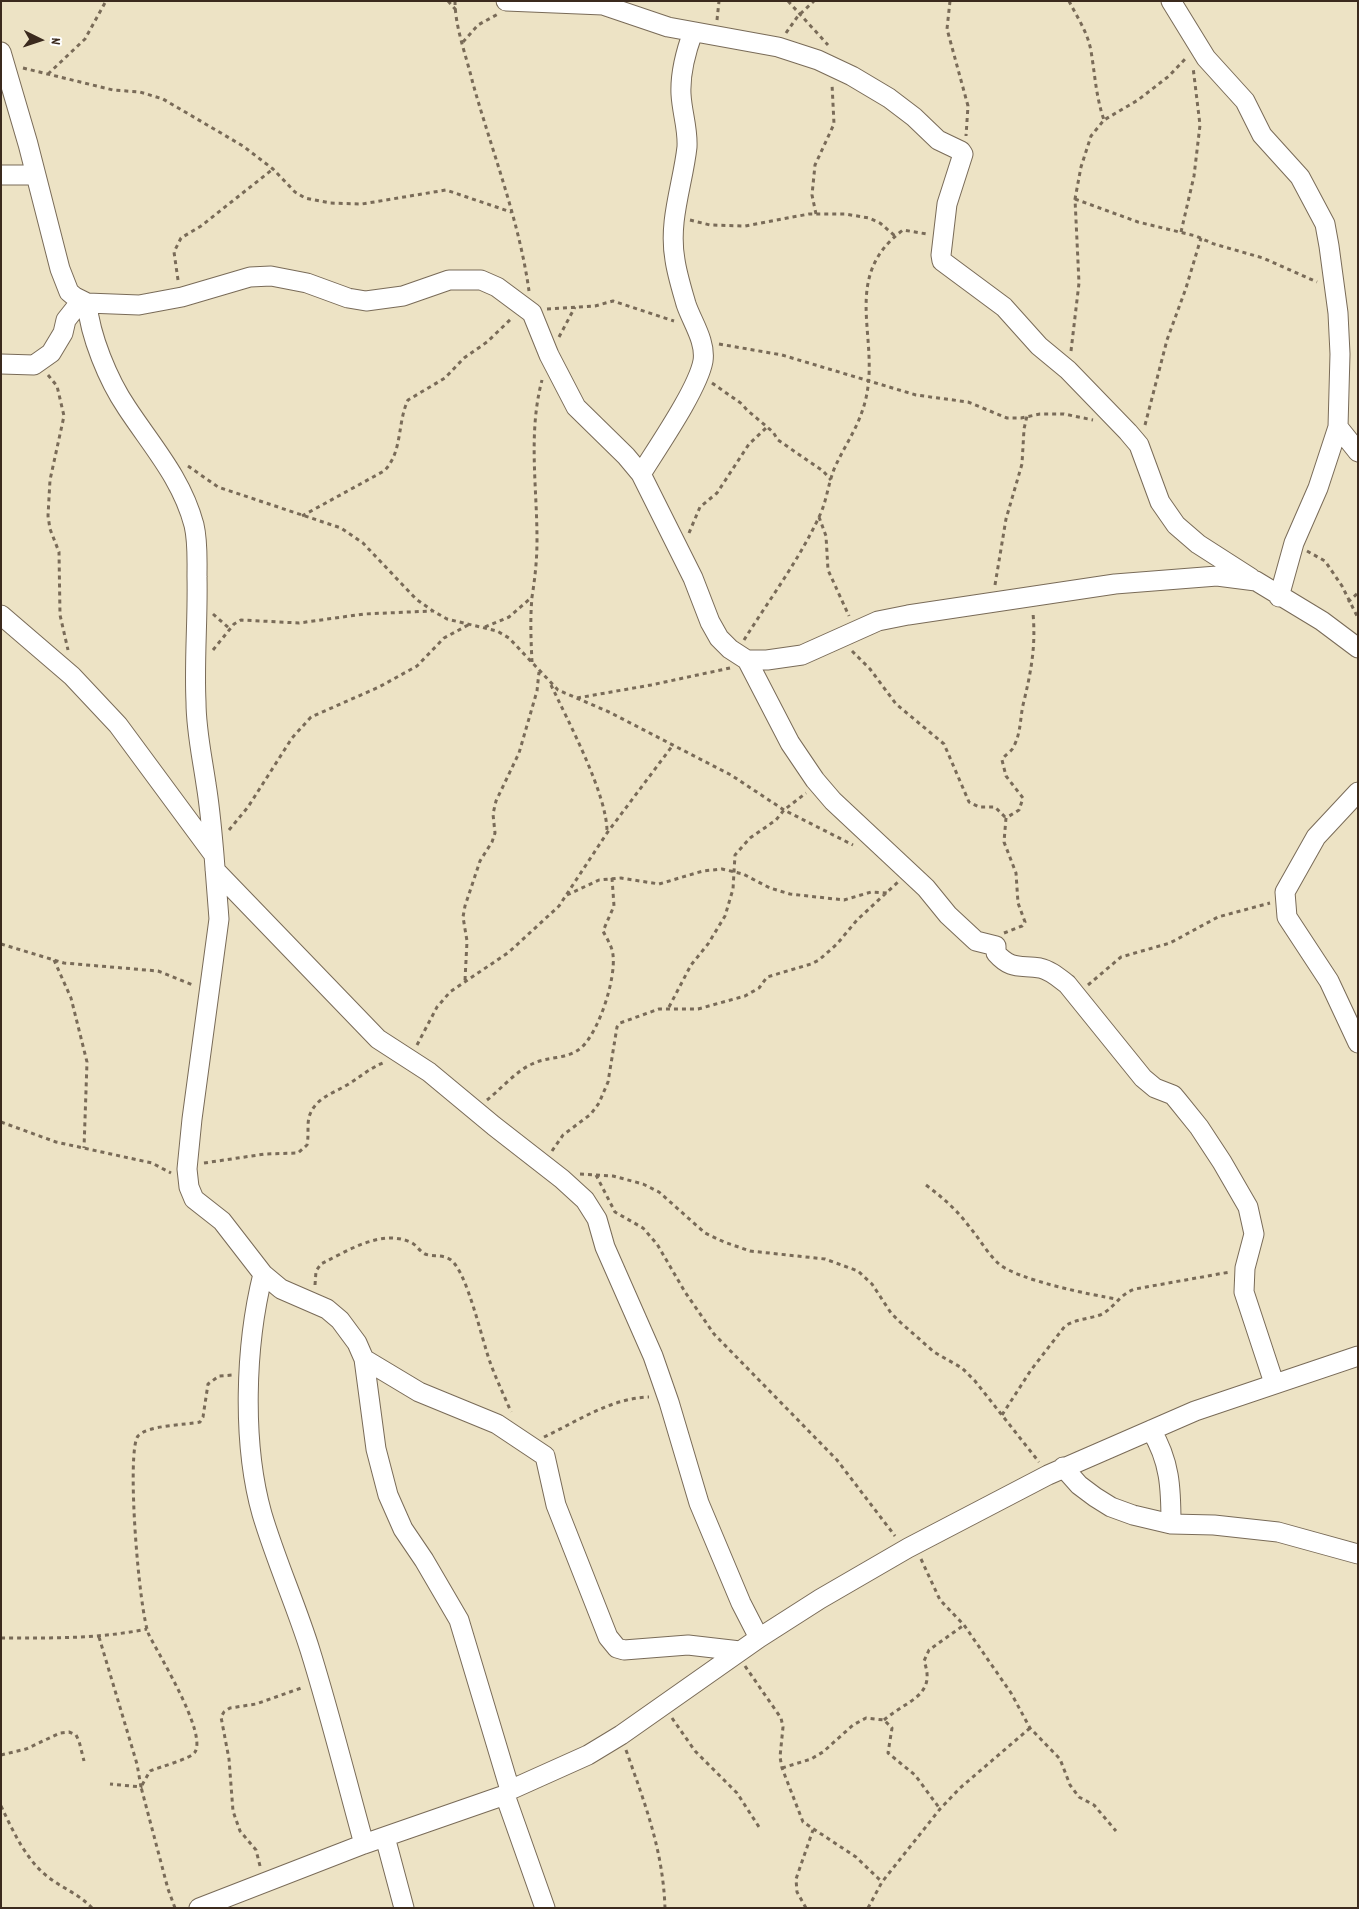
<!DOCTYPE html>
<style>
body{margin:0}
#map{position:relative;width:1359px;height:1909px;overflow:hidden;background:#ede3c5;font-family:Dekko,sans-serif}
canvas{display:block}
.frame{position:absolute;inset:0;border:2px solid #3b2a1e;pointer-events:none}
.north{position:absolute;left:15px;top:15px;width:50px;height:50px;-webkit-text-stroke:4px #fff;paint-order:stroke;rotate:94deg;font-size:14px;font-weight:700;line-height:20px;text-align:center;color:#3b2a1e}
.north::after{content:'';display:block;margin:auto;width:18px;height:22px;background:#3b2a1e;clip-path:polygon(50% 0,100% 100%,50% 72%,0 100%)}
</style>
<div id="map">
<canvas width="1359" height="1909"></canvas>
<div class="frame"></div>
<div class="north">N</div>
</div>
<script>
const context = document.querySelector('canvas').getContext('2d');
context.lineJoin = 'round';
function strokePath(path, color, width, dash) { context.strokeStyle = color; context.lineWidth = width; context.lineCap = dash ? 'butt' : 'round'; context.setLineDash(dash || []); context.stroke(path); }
const minor = new Path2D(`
 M506 1 603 5 668 27 778 47 818 60 852 76 889 98 914 117 938 140 961 151 963 154 947 204 941 255 942 261 1004 307 1039 346 1068 370 1128 432 1139 445 1160 502 1176 525 1198 544 1251 578
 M1171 1 1206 58 1245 101 1262 135 1300 177 1325 224 1329 246 1338 313 1340 354 1338 427 1318 488 1294 543 1279 597
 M1 52 28 144 60 269 69 292 75 297 87 303 139 305 182 297 250 277 271 276 307 283 348 298 366 301 403 296 449 280H481L497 287 532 313 549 355 576 407 626 456 641 474 693 578 710 622 719 638 730 649 747 660H767L802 655 878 621 908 615 1115 584 1217 576 1256 581 1322 621 1358 648
 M1 175H35
 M87 303C90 336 108 380 127 408 152 446 182 479 194 525 198 542 197 560 197 577 198 619 194 660 196 702 196 730 202 756 206 784 210 808 212 832 214 855
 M1 364 34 365 51 353 63 333 66 320 81 301
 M1338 427 1358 452
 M641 474C657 448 698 389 703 361 706 341 692 322 686 304 682 290 677 274 675 260 668 221 683 184 687 147 688 128 682 113 681 94 680 73 686 51 693 32
 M1 615 72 676 118 725 214 855 219 919 192 1119 187 1169 189 1187 194 1199 222 1221 263 1274 281 1289 327 1309 340 1320 357 1343 364 1359 376 1449 388 1495 403 1529 424 1560 459 1620 510 1790
 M747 660 790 743 815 780 833 801 926 888 948 915 976 941 996 946V953C1011 970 1019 965 1040 968 1050 970 1059 978 1067 984L1143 1078 1155 1088 1173 1095 1178 1101 1199 1127 1222 1162 1248 1207 1254 1234 1245 1268 1244 1292 1274 1383
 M1358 792 1316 837 1285 892 1287 917 1329 981 1358 1043
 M215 870 378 1039 429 1072 494 1126 562 1179 585 1200 597 1219 605 1247 653 1356 669 1402 699 1503 741 1603 759 1638
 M263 1274C245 1346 242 1443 262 1514 276 1561 296 1605 310 1650 330 1714 346 1779 364 1844
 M364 1359 419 1392 497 1424 545 1456 556 1505 608 1637 617 1648 624 1650 688 1645 740 1651
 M1151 1430C1170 1461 1171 1488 1171 1524
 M1063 1467 1079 1485 1095 1497 1111 1507 1133 1515 1171 1524 1214 1525 1278 1532 1358 1554
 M505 1795 545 1908
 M385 1837 404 1908
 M199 1908 364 1844 505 1795 510 1790 588 1755 621 1735 759 1638 820 1599 908 1548 1048 1475 1195 1411 1358 1356`);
strokePath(minor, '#796b58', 21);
strokePath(new Path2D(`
 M448 1 456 10
 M455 1C455 27 466 55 472 80 491 149 519 219 529 291
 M788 1 828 45
 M950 1 947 29 968 106 966 136
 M1069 1C1077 17 1088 33 1091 51 1095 75 1096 97 1104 120
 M717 20 719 1
 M786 33 798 16 814 1
 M463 42 478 25 498 14
 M23 68 113 90 140 92 163 99 243 146 273 169 295 192 305 198 330 203 362 204 446 190 511 212
 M48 74 85 39 106 1
 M1075 199 1138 222 1196 236 1214 244 1263 258 1317 282
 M816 214 812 195 815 165 834 124 832 84
 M690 220 710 225 745 226 809 214H845L869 218 880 223 895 236
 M1181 232 1194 176 1200 125 1193 67
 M178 280 174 252 181 238 201 226 273 169
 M547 309 595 306 613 301 674 321
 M559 337 575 307
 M719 344 782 355 916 395 968 402 1007 418H1021L1040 414H1064L1093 420
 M1071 351 1079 283 1075 199 1081 167 1091 136 1104 120 1138 100 1169 76 1187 57
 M48 375 57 386 64 416 50 480 48 516 50 529 59 552 60 615 68 650
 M712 383 742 404 747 410 773 432 778 440 823 471 831 480
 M1145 425 1167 340 1186 288 1201 238
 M188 466 218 487 341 528 363 543 416 599 433 611 447 619 497 631 509 638 558 690 609 712 731 775 784 810 853 845
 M302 516 384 471C403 452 397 423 408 400L445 378 464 358 487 342 512 318
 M819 517 826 536 828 570 849 616
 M689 533 700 507 717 493 749 444 767 427
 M1307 551 1325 561 1342 586 1358 618
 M995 585 1006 519 1022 464 1024 429 1027 416
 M1348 602 1358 593
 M213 614 230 629
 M485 627 509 617 532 597
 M744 640C769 600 799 560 819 517 827 501 828 483 835 467 846 443 860 425 866 398 880 336 840 277 903 230L927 234
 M213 650 234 624 241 620 299 623 364 614 432 611
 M852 651 870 669 896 704 944 744 969 802 979 807H995L1006 818
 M532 662C531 641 530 619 532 597 535 578 537 560 537 540 537 486 528 433 542 380
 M551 685C568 721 608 796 607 833
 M577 698 651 685 730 668
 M229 830 248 807 292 738 311 717 379 687 417 666 444 638 470 624
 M567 895 599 880 621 878 659 884 703 871 722 869 743 874 770 888 790 894 844 900 871 892 887 893
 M1004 933 1022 926 1025 922 1018 903 1016 873 1004 842 1006 818 1019 810 1023 798 1006 776 1002 760C1005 754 1012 752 1014 746 1021 732 1020 719 1023 705 1031 672 1036 647 1033 613
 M1 944 64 963 158 971 193 985
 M54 960 71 998 87 1062 84 1148
 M465 980 467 941 463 917 465 906 480 861 492 842 495 833 493 814 496 801 519 753 537 691 539 672
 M1088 985 1121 957 1170 943 1218 917 1270 903
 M669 1007 691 965 708 944 725 916 733 889 735 855 750 838 776 820 784 810 806 793
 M417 1045 437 1007 450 992 509 952 559 906 607 833 673 745
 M487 1100C501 1089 516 1071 532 1064 547 1056 568 1060 582 1047 599 1031 616 979 613 955 612 946 607 939 603 931L614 906 612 878
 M1 1122 56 1142 152 1163 171 1173
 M552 1151 563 1135 591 1114 599 1103 608 1082 617 1027 620 1023 659 1009H698L745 996 759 988 767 977 811 964 819 960 837 944 857 920 898 882
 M204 1163 265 1154 298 1153 307 1145C309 1135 307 1126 309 1117 315 1098 332 1094 347 1085 360 1077 370 1068 385 1062
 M580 1174 613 1176 643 1184 659 1192 705 1233 724 1242 750 1251 825 1259 858 1271 872 1284 891 1313 900 1322 934 1352 962 1368 975 1381 1039 1462
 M596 1175 615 1212 643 1228 657 1244 685 1292 714 1334 837 1460 895 1536
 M926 1185C942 1197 956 1209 968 1225 979 1238 987 1253 999 1264 1018 1280 1091 1295 1117 1299
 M315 1285 316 1271 321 1264C347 1251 381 1229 410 1242 416 1244 419 1251 425 1254 433 1257 443 1254 451 1260 467 1272 482 1340 490 1362 496 1379 504 1395 511 1412
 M1002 1415 1031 1370 1065 1326C1076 1319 1088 1319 1100 1315 1114 1309 1118 1295 1135 1289L1230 1272
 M544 1437C578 1421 611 1398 649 1397
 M921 1559 940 1600 964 1625 1011 1693 1030 1728 1060 1759 1070 1785 1079 1797 1094 1805 1116 1831
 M99 1637 137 1764 141 1787 110 1784
 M1 1638C51 1638 98 1639 147 1629
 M745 1666 781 1718 783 1727 780 1757 782 1768 803 1822 856 1857 882 1882
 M672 1718 695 1751 737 1793 759 1827
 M884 1720C907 1700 937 1696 924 1661L929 1650 964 1625
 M626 1750C645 1804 663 1850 665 1908
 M1 1755 26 1749 60 1733 69 1732 76 1735 79 1741 84 1761
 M782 1768 811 1759 823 1752 853 1725 866 1718 884 1720 892 1728 888 1753 915 1775 940 1809
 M1 1806C13 1831 26 1860 48 1877 62 1888 79 1894 92 1908
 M260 1866 256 1850 240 1831 233 1811 229 1759 221 1717 224 1712 230 1708 256 1704 304 1687
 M175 1908 168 1889 141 1787 150 1771C159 1767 191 1759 195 1752 207 1733 159 1655 149 1635 139 1613 126 1451 138 1436 148 1425 185 1425 200 1422L203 1417 208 1384 219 1376 233 1375
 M806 1908 797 1892 796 1879 813 1830
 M868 1908 882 1882 940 1809 960 1788 1030 1728`), '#796b58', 3, [4, 4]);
strokePath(minor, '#fff', 19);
</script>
